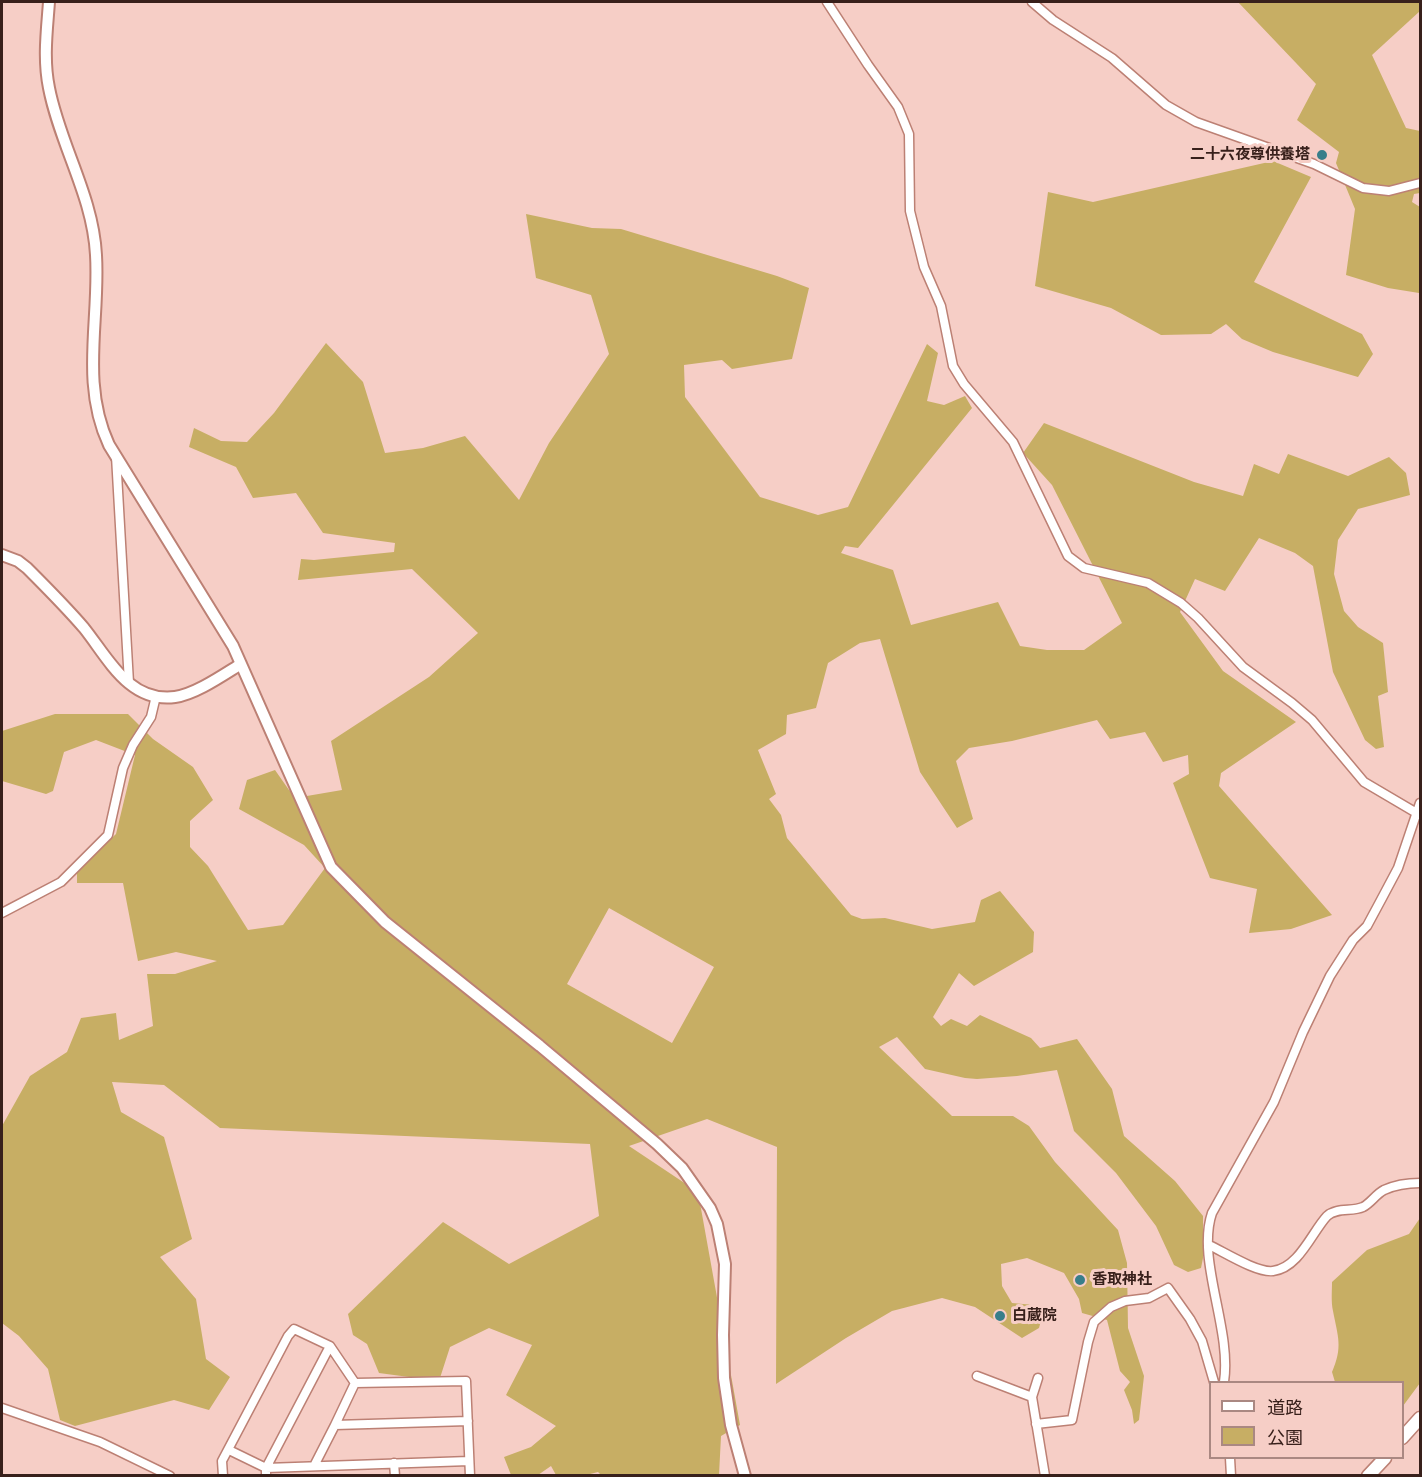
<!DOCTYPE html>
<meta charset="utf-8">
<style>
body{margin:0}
#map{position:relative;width:1422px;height:1477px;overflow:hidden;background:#f6cec6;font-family:"Work Sans","Noto Sans JP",sans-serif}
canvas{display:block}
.frame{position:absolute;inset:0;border:3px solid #38201b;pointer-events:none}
.legend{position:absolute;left:1209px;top:1381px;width:195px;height:78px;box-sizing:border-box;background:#f6cec6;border:2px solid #aa8882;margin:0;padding:8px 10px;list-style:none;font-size:18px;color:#38201b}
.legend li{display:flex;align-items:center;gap:12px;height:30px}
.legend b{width:30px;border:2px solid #aa8882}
</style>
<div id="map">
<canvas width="1422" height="1477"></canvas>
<div class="frame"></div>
<ul class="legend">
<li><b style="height:8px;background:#fff"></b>道路</li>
<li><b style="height:16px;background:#c7ae64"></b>公園</li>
</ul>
</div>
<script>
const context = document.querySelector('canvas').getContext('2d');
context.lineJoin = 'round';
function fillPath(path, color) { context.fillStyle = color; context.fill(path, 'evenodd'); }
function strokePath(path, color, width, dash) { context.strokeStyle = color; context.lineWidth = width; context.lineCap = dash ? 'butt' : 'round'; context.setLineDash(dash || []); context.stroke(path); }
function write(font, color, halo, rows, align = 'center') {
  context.font = font + ' "Work Sans","Noto Sans JP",sans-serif'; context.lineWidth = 6; context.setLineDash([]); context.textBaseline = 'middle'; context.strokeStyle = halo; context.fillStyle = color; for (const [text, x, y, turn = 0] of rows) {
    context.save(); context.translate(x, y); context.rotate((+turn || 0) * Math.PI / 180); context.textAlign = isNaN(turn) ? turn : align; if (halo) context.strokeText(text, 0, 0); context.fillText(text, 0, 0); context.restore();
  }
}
fillPath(new Path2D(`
 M1238 2H1420V11L1372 55 1406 128 1420 131V193L1414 194 1412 202 1420 207V292L1419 293 1388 288 1346 275 1355 209 1336 163 1339 152 1297 120 1316 84Z
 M1273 161 1311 177 1254 282 1362 334 1373 354 1358 377 1273 352 1242 339 1226 324 1211 334 1161 335 1111 308 1035 286 1048 192 1093 202Z
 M526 214 592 228 621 229 777 276 809 288 792 359 732 369 722 360 684 365 685 397 760 497 818 515 848 507 927 344 938 353 927 401 944 405 965 396 972 408 858 548 845 546 841 553 893 570 911 625 998 602 1020 646 1047 650H1084L1122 623 1052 485 1023 453 1044 423 1194 482 1243 496 1254 464 1279 474 1288 454 1348 476 1389 457 1406 473 1410 495 1358 509 1338 540 1334 574 1344 611 1358 627 1383 643 1388 692 1378 696 1384 747 1376 749 1365 740 1333 672 1313 566 1295 553 1259 538 1225 591 1195 579 1180 612 1223 671 1296 722 1221 773 1219 786 1332 915 1291 929 1249 933 1257 889 1210 878 1173 783 1189 774 1188 755 1163 762 1145 732 1110 739 1097 720 1012 741 969 748 956 761 973 819 957 828 920 772 880 639 860 643 828 663 816 708 787 715 786 734 758 750 776 794 769 799 781 815 787 838 851 915 862 919 885 918 932 929 975 922 981 900 1000 891 1034 932 1033 952 974 986 959 973 933 1017 941 1026 951 1019 967 1026 980 1015 1031 1038 1040 1048 1077 1039 1112 1089 1124 1136 1175 1181 1203 1216V1258L1201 1268 1188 1272 1174 1265 1156 1226 1116 1173 1074 1131 1057 1070 1017 1076 977 1079 965 1078 925 1069 897 1037 879 1047 952 1116H1013L1029 1126 1055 1162 1118 1230 1127 1263 1128 1328 1144 1376 1139 1420 1134 1424 1132 1410 1124 1390 1130 1382 1120 1371 1107 1320 1082 1313 1079 1299 1064 1273 1027 1258 1001 1264 1002 1286 1012 1303 1045 1306 1039 1328 1022 1338 975 1307 942 1298 892 1311 846 1338 776 1384 777 1147 707 1119 629 1146 698 1192 740 1425 721 1436 719 1475 602 1476 598 1472 586 1475H556L551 1466 538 1475H511L504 1457 531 1447 556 1426 506 1395 532 1345 489 1328 450 1347 439 1381 379 1373 367 1344 353 1335 348 1314 443 1222 509 1264 599 1216 590 1144 220 1128 164 1085 112 1082 121 1112 164 1137 192 1239 160 1257 196 1299 206 1359 230 1377 209 1410 174 1400 75 1426 60 1420 48 1369 19 1336 2 1323V1126L30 1076 67 1052 81 1018 116 1013 119 1040 153 1026 147 974H175L217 961 176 952 138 961 123 883H77V871L116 834 135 755 96 740 64 752 53 791 46 794 2 781V731L55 714H128L153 739 193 767 213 800 190 821V847L208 866 248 930 283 925 325 868 304 845 239 809 247 780 275 770 289 790 301 797 342 790 331 741 429 677 478 633 412 569 298 580 301 559 314 560 394 552 395 543 323 533 296 493 253 498 236 467 189 447 194 428 221 441 247 442 274 413 326 343 363 382 385 453 423 448 465 436 519 500 549 443 609 354 591 295 536 278ZM609 908 714 967 672 1043 567 984Z
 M1420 1218V1383L1403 1406 1402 1382H1335L1332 1372C1343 1347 1338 1337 1333 1311 1331 1302 1332 1291 1332 1282L1367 1250 1409 1234Z`), '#c7ae64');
const minor = new Path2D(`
 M827 2 868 65 898 107 909 134 910 211 924 267 941 306 953 366 964 384 1013 442 1068 556 1084 568 1148 583 1181 603 1198 618 1243 667 1292 703 1312 720 1364 782 1420 815
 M1032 2 1053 20 1112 58 1166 105 1196 122 1314 164 1363 188 1389 191 1420 183
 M116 456 129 683
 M2 913 61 882 108 835 123 768 133 745 151 717 156 696
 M1209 1245C1224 1252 1257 1273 1273 1271 1299 1268 1312 1232 1327 1216 1337 1207 1352 1212 1363 1207 1371 1203 1376 1194 1384 1190 1395 1185 1409 1183 1420 1183
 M977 1376 1032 1397
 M1038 1378 1032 1397 1045 1476
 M1224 1382C1232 1329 1196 1260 1212 1213L1274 1102 1303 1032 1330 976 1353 940 1367 926 1381 900 1398 868 1420 803
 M2 1408 100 1442 170 1476
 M1036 1424 1072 1420 1088 1342 1094 1322 1111 1307 1125 1301 1149 1298 1168 1288 1190 1319 1202 1341 1214 1382
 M335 1425 355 1383
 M229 1450 266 1468 469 1461
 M1230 1458 1231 1476
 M394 1463 395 1476
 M314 1466 335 1425 468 1421
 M223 1476 222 1461 288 1336 294 1329 330 1346 355 1383 466 1381 470 1476
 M266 1476V1468L330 1346`);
const tertiary = new Path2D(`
 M49 2C47 30 43 59 49 88 60 145 93 196 96 255 100 320 80 383 109 445L233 646 331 867 385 922 540 1046 657 1144 682 1168 710 1208 717 1224 725 1264 723 1335 724 1378 731 1425 745 1476
 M2 555 18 561 27 568C46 587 66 607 84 628 108 658 129 703 175 697 196 694 223 675 241 664`);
const primary = new Path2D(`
 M1402 1438 1420 1418
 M1368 1476 1385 1458`);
strokePath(minor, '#bc8074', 11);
strokePath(tertiary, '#bc8074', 14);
strokePath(primary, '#bc8074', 15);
strokePath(minor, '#fff', 8);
strokePath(tertiary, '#fff', 10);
strokePath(primary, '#fff', 12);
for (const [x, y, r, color] of [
 [1322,155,6,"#387e8a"],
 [1080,1280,6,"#387e8a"],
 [1000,1316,6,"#387e8a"]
]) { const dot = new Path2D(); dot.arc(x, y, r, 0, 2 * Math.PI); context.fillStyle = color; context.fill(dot); strokePath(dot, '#f6cec6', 2); }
write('bold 15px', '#38201b', '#f6cec6', [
 ["二十六夜尊供養塔",1310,155,"right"],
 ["香取神社",1092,1280],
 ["白蔵院",1012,1316]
], 'left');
</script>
